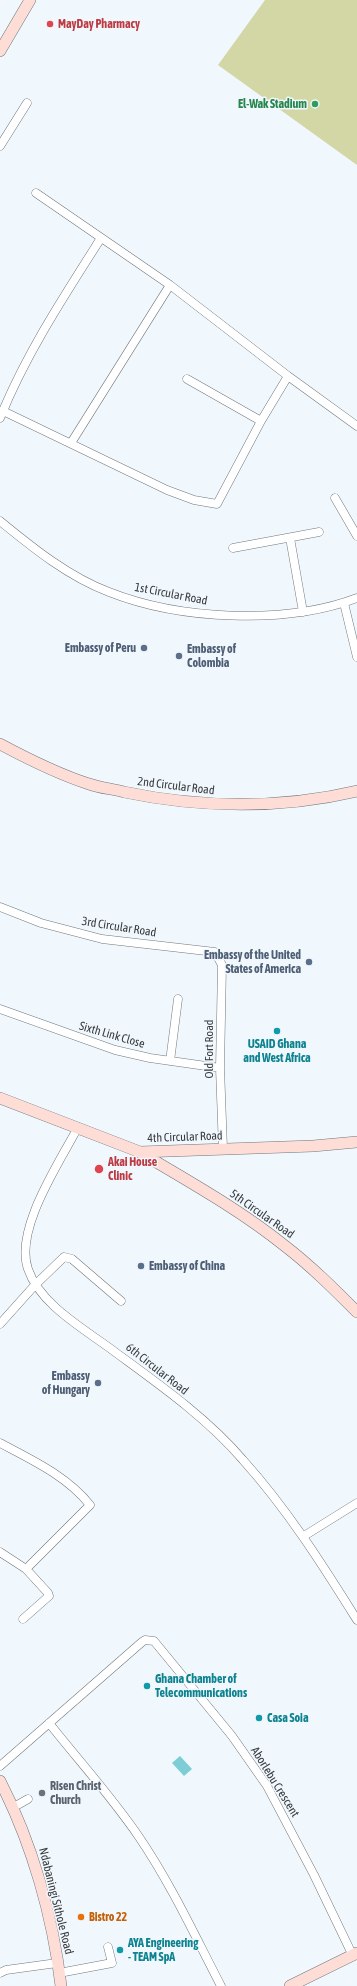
<!DOCTYPE html>
<style>
body{margin:0}
canvas{display:block;background:#f0f7fd}
</style>
<canvas width="357" height="1986"></canvas>
<script>
const context = document.querySelector('canvas').getContext('2d');
context.lineJoin = 'round';
function fillPath(path, color) { context.fillStyle = color; context.fill(path, 'evenodd'); }
function strokePath(path, color, width, dash) { context.strokeStyle = color; context.lineWidth = width; context.lineCap = dash ? 'butt' : 'round'; context.setLineDash(dash || []); context.stroke(path); }
function write(font, color, halo, rows, align = 'center') {
  context.font = font + ' "Asap Condensed",sans-serif'; context.lineWidth = 3; context.setLineDash([]); context.textBaseline = 'middle'; context.strokeStyle = halo; context.fillStyle = color; for (const [text, x, y, turn = 0] of rows) {
    context.save(); context.translate(x, y); context.rotate((+turn || 0) * Math.PI / 180); context.textAlign = isNaN(turn) ? turn : align; if (halo) context.strokeText(text, 0, 0); context.fillText(text, 0, 0); context.restore();
  }
}
fillPath(new Path2D(`
 M265 0H357V165L218 65Z`), '#d3d6a5');
fillPath(new Path2D(`
 M180 1756 192 1769 184 1776 172 1763Z`), '#7dcdd6');
const street = new Path2D(`
 M0 146 27 103
 M36 193 170 285 288 376 357 426
 M187 379 261 421
 M3 411 167 490 194 500 217 504 261 421 288 376
 M0 418C26 354 64 296 101 238
 M71 443 170 285
 M335 498 357 536
 M0 521C33 548 69 577 109 592 180 620 286 625 357 598
 M290 538 303 612
 M233 548 319 532
 M344 603 357 657
 M0 907 41 923 102 939 215 952 222 965 220 1068 223 1149
 M0 1009 115 1050 150 1058 220 1068
 M170 1061 178 999
 M78 1127C60 1162 14 1229 28 1269 40 1305 86 1330 115 1352 160 1385 207 1418 243 1460 287 1509 322 1564 357 1620
 M0 1324 35 1285 64 1257 72 1259 121 1301
 M0 1443C32 1460 67 1476 90 1505L26 1569
 M304 1536 357 1503
 M0 1552 26 1569 48 1593 49 1596 23 1619
 M49 1723C79 1761 112 1797 139 1837 171 1884 195 1936 221 1986
 M0 1766 142 1642 145 1640 154 1641 232 1736 267 1786 314 1875 353 1956
 M14 1807 28 1799
 M0 1973 6 1970 57 1963
 M59 1973 112 1963 108 1947`);
const secondary = new Path2D(`
 M0 51 30 0
 M0 744C28 759 58 774 89 784 100 788 113 789 124 792 200 808 281 809 357 791
 M0 1098 140 1152 313 1146 357 1142
 M141 1153C190 1182 240 1210 285 1246 311 1266 334 1289 357 1312
 M0 1781C32 1843 53 1917 61 1986
 M290 1986 357 1953`);
strokePath(street, '#71777c', 9);
strokePath(secondary, '#71777c', 12);
strokePath(street, '#fff', 8);
strokePath(secondary, '#fdddd6', 11);
for (const [x, y, r, color] of [
 [50,24,4,"#e0444e"],
 [315,104,4,"#2e9e5b"],
 [144,648,4,"#5c6f8a"],
 [179,656,4,"#5c6f8a"],
 [309,962,4,"#5c6f8a"],
 [277,1031,4,"#0f9aa8"],
 [99,1169,5,"#e0444e"],
 [141,1266,4,"#5c6f8a"],
 [98,1383,4,"#5c6f8a"],
 [147,1686,4,"#0f9aa8"],
 [259,1718,4,"#0f9aa8"],
 [42,1793,4,"#6b7280"],
 [81,1917,4,"#e8710a"],
 [120,1950,4,"#0f9aa8"]
]) { const dot = new Path2D(); dot.arc(x, y, r, 0, 2 * Math.PI); context.fillStyle = color; context.fill(dot); strokePath(dot, '#f0f7fd', 1.5); }
write('bold 12px', '#be3a42', '#f0f7fd', [
 ["MayDay Pharmacy",58,24],
 ["Akai House",108,1162],
 ["Clinic",108,1176]
], 'left');
write('bold 12px', '#27864d', '#f0f7fd', [
 ["El-Wak Stadium",307,104]
], 'right');
write('12px', '#383b3d', '#f0f7fd', [
 ["1st Circular Road",171,594,11],
 ["2nd Circular Road",176,786,7],
 ["3rd Circular Road",119,927,9],
 ["Sixth Link Close",112,1035,16],
 ["Old Fort Road",209,1049,-90],
 ["4th Circular Road",185,1137,-2],
 ["5th Circular Road",262,1214,35],
 ["6th Circular Road",157,1369,38],
 ["Aborlebu Crescent",275,1782,58],
 ["Ndabaningi Sithole Road",56,1901,76]
]);
write('bold 12px', '#4e5e75', '#f0f7fd', [
 ["Embassy of Peru",136,648],
 ["Embassy of",187,649,"left"],
 ["Colombia",187,663,"left"],
 ["Embassy of the United",301,955],
 ["States of America",301,969],
 ["Embassy of China",149,1266,"left"],
 ["Embassy",90,1376],
 ["of Hungary",90,1390]
], 'right');
write('bold 12px', '#0d838f', '#f0f7fd', [
 ["USAID Ghana",277,1044,"center"],
 ["and West Africa",277,1058,"center"],
 ["Ghana Chamber of",155,1679],
 ["Telecommunications",155,1693],
 ["Casa Soia",267,1718],
 ["AYA Engineering",128,1943],
 ["- TEAM SpA",128,1957]
], 'left');
write('bold 12px', '#5b616d', '#f0f7fd', [
 ["Risen Christ",50,1786],
 ["Church",50,1800]
], 'left');
write('bold 12px', '#c56008', '#f0f7fd', [
 ["Bistro 22",89,1917]
], 'left');
</script>
